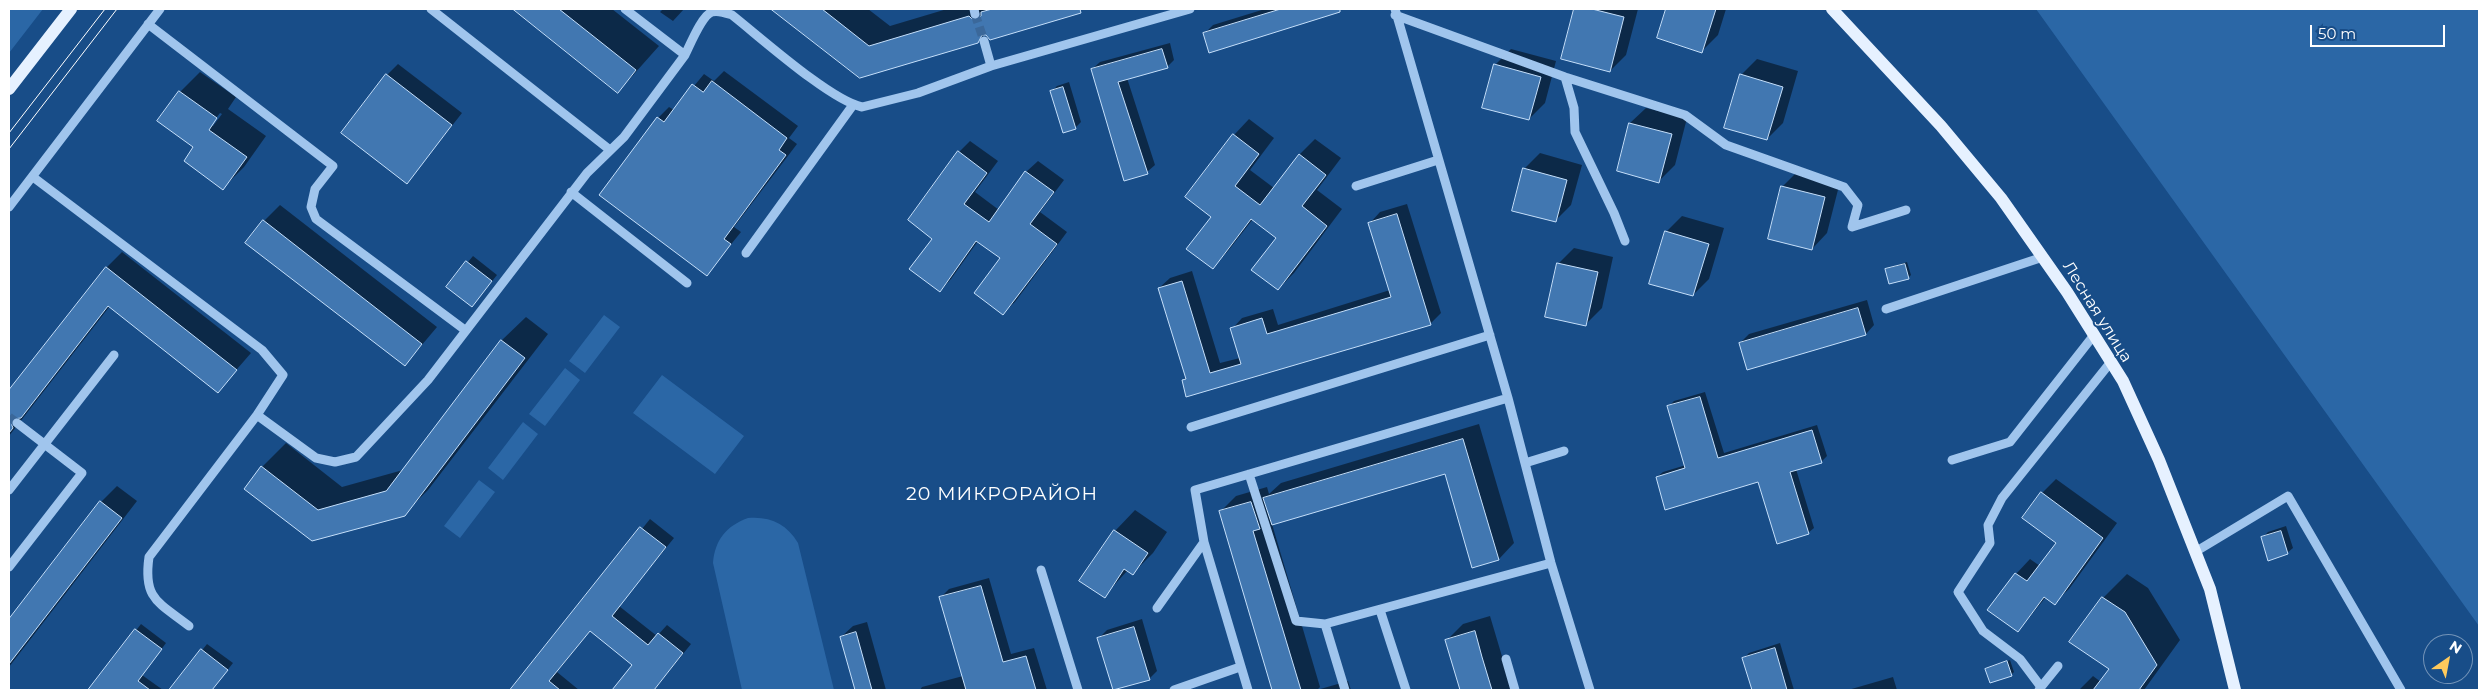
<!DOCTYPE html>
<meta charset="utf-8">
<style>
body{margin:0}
#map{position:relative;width:2488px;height:699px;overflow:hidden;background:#184d88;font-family:Montserrat,sans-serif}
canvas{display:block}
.frame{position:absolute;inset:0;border:10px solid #fff;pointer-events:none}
.north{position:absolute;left:2423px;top:634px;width:50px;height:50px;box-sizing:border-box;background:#184d88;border:1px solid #7494b8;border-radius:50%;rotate:33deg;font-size:14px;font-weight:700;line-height:20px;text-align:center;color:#fff}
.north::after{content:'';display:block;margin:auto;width:18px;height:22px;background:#ffca5c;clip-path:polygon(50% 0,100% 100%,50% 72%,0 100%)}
.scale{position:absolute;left:2310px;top:25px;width:135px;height:22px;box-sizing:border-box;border:2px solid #fff;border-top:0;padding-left:6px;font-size:15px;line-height:18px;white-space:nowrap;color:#fff;-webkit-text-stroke:4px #184d88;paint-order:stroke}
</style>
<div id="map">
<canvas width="2488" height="699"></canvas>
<div class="frame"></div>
<div class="north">N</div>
<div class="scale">50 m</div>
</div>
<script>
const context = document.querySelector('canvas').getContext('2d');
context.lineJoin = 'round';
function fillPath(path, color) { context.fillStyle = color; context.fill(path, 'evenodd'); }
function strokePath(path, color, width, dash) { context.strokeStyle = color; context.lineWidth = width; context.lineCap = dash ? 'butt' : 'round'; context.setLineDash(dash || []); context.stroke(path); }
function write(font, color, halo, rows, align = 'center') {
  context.font = font + ' Montserrat,sans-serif'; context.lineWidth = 4; context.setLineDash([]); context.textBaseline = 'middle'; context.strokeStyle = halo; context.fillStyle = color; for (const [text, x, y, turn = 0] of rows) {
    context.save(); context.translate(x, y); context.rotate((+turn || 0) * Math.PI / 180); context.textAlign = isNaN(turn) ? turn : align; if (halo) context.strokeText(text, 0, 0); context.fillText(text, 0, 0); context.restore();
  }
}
fillPath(new Path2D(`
 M9 9H43L9 53Z
 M2036 9H2479V626Z
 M604 315 620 327 585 373 569 361Z
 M565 368 580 380 545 426 529 414Z
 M662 375 744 436 715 474 633 413Z
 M523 422 538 434 503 480 488 468Z
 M479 480 495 492 460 538 444 526Z
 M748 518C770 516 787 524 798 543L834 690H742L713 563C715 540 726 526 748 518Z`), '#2b67a6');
fillPath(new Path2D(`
 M515 9H612L659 46 618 92Z
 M663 9H684L673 21 660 12Z
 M773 9H868L890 26 947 9H1074L1068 15 986 33 977 42 860 77Z
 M1265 9H1337L1332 13 1204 34 1213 25Z
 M1575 9H1638L1626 55 1610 71 1562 58Z
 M1667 9H1726L1718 35 1702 51 1658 37Z
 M1170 43 1174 60 1167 67 1127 78 1155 165 1147 172 1092 69 1100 62Z
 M1511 49 1556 61 1545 103 1529 119 1495 65Z
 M1757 59 1798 71 1783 123 1767 139 1741 75Z
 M398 64 462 113 407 183 387 75Z
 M724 71 798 126 789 138 797 144 734 227 741 232 707 274 658 118 669 107 674 110 704 74 714 81Z
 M200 72 236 97 228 109 266 136 244 167 223 188 195 147 180 92ZM220 113 222 114 213 126H210Z
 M1069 82 1081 122 1075 128 1051 92 1057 86Z
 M1646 108 1687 118 1675 165 1659 181 1630 123Z
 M1249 119 1274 138 1250 170 1274 188 1299 155 1315 139 1341 158 1317 190 1342 209 1294 273 1278 289V238L1253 219 1228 251 1213 267 1212 217 1234 135Z
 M970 141 998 161 975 192 999 210 1026 172 1038 161 1064 180 1040 212 1067 232 1015 302 1003 313 1001 258 978 241 951 279 940 291 934 238 959 152Z
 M1540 153 1582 165 1571 205 1555 221 1524 169Z
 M1798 171 1840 182 1827 233 1812 249 1782 187Z
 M1407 204 1441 313 1430 324 1183 380 1186 377 1159 288 1170 278 1192 271 1220 363 1240 358 1232 329 1242 318 1273 309 1278 325 1390 290 1370 223 1380 212Z
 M280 205 437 327 405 365 264 221Z
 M1682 216 1724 228 1709 279 1693 295 1666 232Z
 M1574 248 1613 257 1602 308 1586 324 1558 264Z
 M122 252 251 353 218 391 110 306 9 436V392L107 267Z
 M473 256 497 275 477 300 448 286Z
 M1907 262 1911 275 1908 278 1886 269Z
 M1867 300 1874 325 1866 334 1748 368 1740 343 1749 334Z
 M526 317 548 334 428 490 404 514 312 540 262 467 286 443 342 487 403 470 502 340Z
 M1705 392 1724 453 1817 425 1827 456 1821 462 1796 469 1814 528 1808 533 1759 481 1657 477 1663 472 1686 465 1668 407 1674 401Z
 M1479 424 1514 543 1499 559 1445 473 1272 524 1320 687 1317 690 1348 681 1351 690H1274L1220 512 1236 496 1267 487 1269 494 1281 483Z
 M2056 479 2117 523 2069 589 2054 603 2046 597 2018 631 1989 610 2016 574 2030 559 2040 566 2057 542 2042 493Z
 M117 486 137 501 9 667V621L101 502Z
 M1135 510 1167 532 1153 553 1133 573 1128 570 1104 596 1115 531Z
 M650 519 674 538 619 606 657 636 667 625 691 644 654 690H614L634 665 591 630 557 672 579 690H512Z
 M2286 526 2293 548 2287 553 2262 538 2268 532Z
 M2127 574 2148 588 2180 640 2144 690H2079L2093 676 2101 682 2110 669 2070 641 2103 598Z
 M989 578 1011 654 1034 648 1047 690H920L922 687 963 676 940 598 949 589Z
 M1490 616 1512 690H1461L1447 640 1463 624Z
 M1142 619 1157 671 1149 679 1099 638 1107 630Z
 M867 622 886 690H856L841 637 853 626Z
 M141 624 166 643 142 675 163 690H90Z
 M1780 643 1794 690H1753L1744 658 1749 653Z
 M207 644 233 663 212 690H171Z
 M2010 660 2014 672 2011 675 1986 669Z
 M1893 677 1897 690H1848Z`), '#0007');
const building = new Path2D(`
 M513 9H559L636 70 618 93Z
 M771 9H822L869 46 969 16 973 20H977L981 16V12L992 9H1080L1081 13 990 40 986 35H982L978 43 860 78Z
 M1281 9H1340V12L1209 53 1203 33Z
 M1574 9H1592L1624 17 1610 72 1561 59Z
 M1666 9H1716L1702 53 1657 38Z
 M1162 49 1168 68 1118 82 1148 174 1124 181 1091 69Z
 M1494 64 1541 77 1529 120 1482 108Z
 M386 74 452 125 407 184 341 133Z
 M1740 74 1783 87 1767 140 1724 128Z
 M712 81 787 138 779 150 786 155 724 239 731 244 707 276 599 195 657 117 664 122 692 84 703 92Z
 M1063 87 1076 129 1063 133 1050 91Z
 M179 91 217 118 209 130 247 157 223 190 184 161 193 147 157 121Z
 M1629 123 1672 134 1659 183 1617 171Z
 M1233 134 1259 154 1235 186 1260 205 1299 154 1326 175 1302 206 1327 226 1278 290 1251 270 1276 238 1251 219 1213 269 1186 249 1211 217 1185 197Z
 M958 151 987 173 964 204 989 222 1025 171 1054 192 1030 224 1057 244 1003 315 974 293 1000 258 976 241 940 292 909 269 932 239 908 220Z
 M1523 168 1567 180 1556 222 1512 211Z
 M1781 186 1825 197 1812 250 1768 239Z
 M1397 214 1431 325 1186 397 1182 380 1186 379 1158 288 1182 281 1210 373 1241 364 1230 328 1262 318 1267 334 1391 297 1368 223Z
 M263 220 422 344 405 366 245 243Z
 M1665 231 1709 244 1693 296 1649 284Z
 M466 261 492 281 472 307 446 287Z
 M1557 263 1598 272 1586 326 1545 317Z
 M1905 264 1909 279 1889 284 1885 269Z
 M106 267 237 370 218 393 108 306 21 418 12 419 11 423 13 428 9 433V390Z
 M1858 308 1866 335 1747 370 1739 343Z
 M501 340 525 358 405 516 312 541 244 489 261 466 318 510 386 491Z
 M1700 397 1718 458 1812 430 1822 463 1790 472 1809 534 1777 544 1758 482 1665 510 1656 477 1685 468 1667 406Z
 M1463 439 1499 560 1472 568 1445 474 1272 525 1263 498Z
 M2041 492 2103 538 2055 605 2044 597 2018 632 1987 610 2015 573 2027 581 2056 543 2022 518Z
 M100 501 122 518 9 664V619Z
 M1251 502 1260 529 1253 531 1301 690H1272L1219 511Z
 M640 527 666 547 612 616 648 645 658 633 683 653 654 690H612L632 665 590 631 549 681 560 690H510Z
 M1114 530 1148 553 1133 575 1124 569 1105 598 1079 581Z
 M2281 531 2288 554 2268 561 2261 537Z
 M981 586 1003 662 1026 656 1036 690H966L939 597Z
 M2102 597 2125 612 2157 665 2139 690H2093L2109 669 2069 642Z
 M1134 627 1150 680 1113 690 1097 638Z
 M135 629 162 649 138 681 150 690H88Z
 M1475 631 1482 657 1492 690H1460L1445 640Z
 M856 632 872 690H855L840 637Z
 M1775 648 1787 690H1752L1742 658Z
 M201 649 228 670 212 690H169Z
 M2007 661 2012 676 1990 683 1985 669Z`);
fillPath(building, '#4177b1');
strokePath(building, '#c5dffa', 1);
strokePath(new Path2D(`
 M975 14 984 41
 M9 417 17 423`), '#3b689a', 9, [9, 4.5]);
strokePath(new Path2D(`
 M431 9 610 150
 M974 9 975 14
 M1395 9 1508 398 1551 563 1590 690
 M1395 15 1565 77 1685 115 1726 145 1844 187 1858 205 1852 227 1906 210
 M148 24 333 166 315 189 311 207 316 219 465 330
 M984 41 991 66
 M685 55C690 45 702 15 712 12 718 10 726 13 732 15 760 37 830 100 862 107L918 93 991 66 1190 9
 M1565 77 1574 108 1575 132 1614 213 1625 241
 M33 177 262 350 283 375 257 415 316 458 335 462 356 457 428 380 587 173 624 137 685 55 625 9
 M1356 186 1438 160
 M571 192 687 283
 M9 207 160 9
 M746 253 853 105
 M1886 309 2043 257
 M1191 427 1490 335
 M1952 460 2010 442 2094 335
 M1525 463 1564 451
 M1249 474 1296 621 1325 624
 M9 490 114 355
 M2195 552 2288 496 2401 690
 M9 567 82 473 17 423
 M1041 570 1078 690
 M1157 608 1204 542
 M1380 610 1406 690
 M189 626C158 602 143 599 149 557L257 415
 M1506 659 1515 690
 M2041 687 2058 666
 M1174 690 1240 667
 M1248 690 1204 542 1195 490 1508 398
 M1345 690 1325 624 1551 563
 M2039 690 2041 687 2020 659 1983 631 1958 592 1990 543 1988 525 2002 498 2110 363`), '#a0c5ed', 9);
strokePath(new Path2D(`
 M1832 9 1941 126 2001 198 2067 292 2123 381 2159 460 2210 589 2235 690
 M9 89 71 9`), '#e6f1ff', 12);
strokePath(new Path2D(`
 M9 133 105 9
 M9 149 117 9`), '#fff', 1);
write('16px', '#fff', '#184d88', [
 ["Лесная улица",2097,312,58]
]);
context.letterSpacing = '1px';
write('19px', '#fff', '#184d88', [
 ["20 МИКРОРАЙОН",1002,494]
]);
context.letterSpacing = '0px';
</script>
